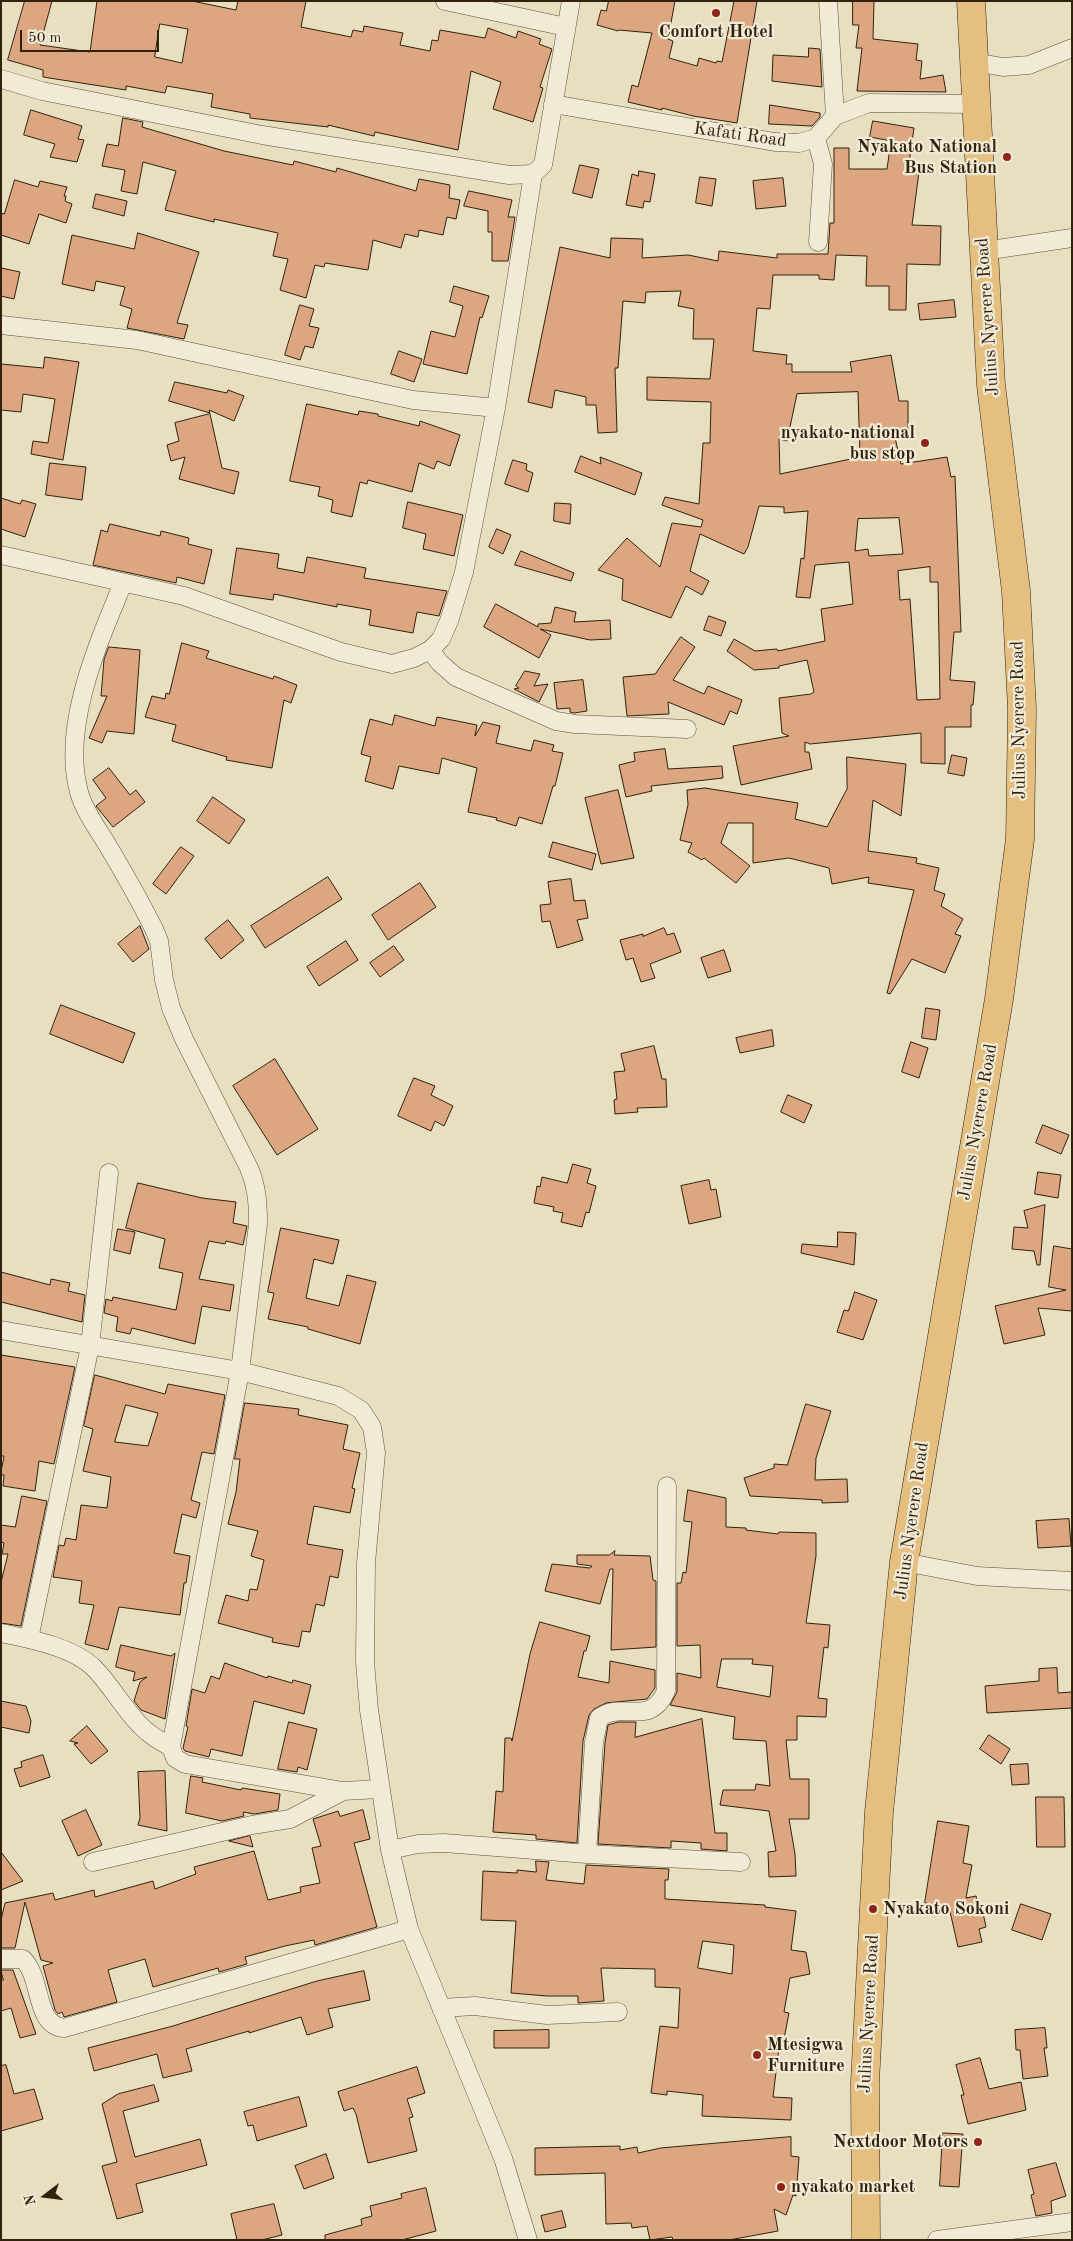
<!DOCTYPE html>
<style>
body{margin:0}
#map{position:relative;width:1073px;height:2241px;overflow:hidden;background:#e8dec0;font-family:"Old Standard TT",serif}
canvas{display:block}
.frame{position:absolute;inset:0;border:2px solid #31210d;pointer-events:none}
.north{position:absolute;left:20px;top:2171px;width:50px;height:50px;-webkit-text-stroke:4px #f0ead6;paint-order:stroke;rotate:255deg;font-size:14px;font-weight:700;line-height:20px;text-align:center;color:#31210d}
.north::after{content:'';display:block;margin:auto;width:18px;height:22px;background:#31210d;clip-path:polygon(50% 0,100% 100%,50% 72%,0 100%)}
.scale{position:absolute;left:20px;top:30px;width:139px;height:22px;box-sizing:border-box;border:2px solid #31210d;border-top:0;padding-left:6px;font-size:15px;line-height:18px;white-space:nowrap;color:#31210d;-webkit-text-stroke:4px #f0ead6;paint-order:stroke}
</style>
<div id="map">
<canvas width="1073" height="2241"></canvas>
<div class="frame"></div>
<div class="north">N</div>
<div class="scale">50 m</div>
</div>
<script>
const context = document.querySelector('canvas').getContext('2d');
context.lineJoin = 'round';
function fillPath(path, color) { context.fillStyle = color; context.fill(path, 'evenodd'); }
function strokePath(path, color, width, dash) { context.strokeStyle = color; context.lineWidth = width; context.lineCap = dash ? 'butt' : 'round'; context.setLineDash(dash || []); context.stroke(path); }
function write(font, color, halo, rows, align = 'center') {
  context.font = font + ' "Old Standard TT",serif'; context.lineWidth = 4.5; context.setLineDash([]); context.textBaseline = 'middle'; context.strokeStyle = halo; context.fillStyle = color; for (const [text, x, y, turn = 0] of rows) {
    context.save(); context.translate(x, y); context.rotate((+turn || 0) * Math.PI / 180); context.textAlign = isNaN(turn) ? turn : align; if (halo) context.strokeText(text, 0, 0); context.fillText(text, 0, 0); context.restore();
  }
}
const building = new Path2D(`
 M25 1H52L40 45 90 52 97 1H192L236 10 238 1H306L301 27 351 37 353 30 363 32 364 26 403 33 400 45 430 51 432 40 438 41 440 30 485 38 488 28 516 38 518 31 541 39 539 44 552 49 540 87 543 88 533 122 493 109 501 82 471 71 458 150 375 132 374 136 328 125V127L250 118V114L211 107 213 94 167 86 165 93 126 86V90L43 77V70L8 60ZM160 24 188 29 182 63 155 57Z
 M609 1H675L668 39 673 41 669 58 697 66 699 58 716 63 717 61 722 62 734 1H757L737 123 693 116 662 108V110L628 102 632 85 638 87 652 33 619 30 618 31 597 25 601 10 606 11Z
 M853 1H874L873 39 918 44 916 60 922 61 920 79 943 75 946 92 857 91 862 48H856L859 25H853Z
 M809 48 820 49 822 87 772 81 773 55 808 57Z
 M770 105 820 113V117L812 126 769 124Z
 M31 110 82 126 78 139 84 140 77 162 50 157 55 144 24 135Z
 M123 118 143 122 142 127 224 151 293 165 294 161 336 172 337 168 416 191 419 179 450 185 449 198 460 200 456 219 447 217 443 235 419 230 418 237 405 234 401 248 373 240 368 270 325 263 324 267 315 265 306 298 280 290 288 259 273 256 278 233 214 219V222L165 210 176 171 143 162 137 194 121 191 125 170 102 166 107 144 118 146Z
 M873 121 914 128 908 170 919 172 912 225 941 226 940 265 907 264 906 310H889V286H866L867 256 836 255 834 280 819 279V275H773L770 309 757 308 753 351 787 355 786 364H792V372H852L850 362 891 355 899 401H908V433H894L901 464 947 457 951 477 955 476 961 632H954L950 680 975 682 973 705H971V727H945V764L921 763V733L810 744 805 742V752H809L812 769 741 785 733 746 789 736 782 733 779 698 811 694 814 692 807 660 779 666V668L754 670 727 651 734 639 755 651 777 649 778 651 825 641 821 609 853 604 849 562 815 565 810 598 796 597 801 558 804 559 808 511 784 513V507L759 506 748 547 744 554 700 534 690 571 709 581 702 595 686 586 671 618 622 600 623 579 598 570 627 538 660 567 672 523 701 527 703 520 662 505 665 497 699 504 703 443H710L711 402 647 400V377L710 379 714 339H693L694 309 678 306 681 291 646 292 645 303 623 301 618 368H615L617 432 598 433 596 405H586V397L555 390 552 408 528 402 560 247 610 258 611 238 643 239 642 258 688 255 718 261 719 251 777 258V254H828L830 223H834V148H849V169H887L891 141 870 137ZM858 392 860 455 865 456 780 474 779 439 787 441 797 394ZM899 518 903 554 869 556 868 549 855 551 858 519ZM930 567V582H938L940 699 917 700 910 599 900 600 898 571Z
 M580 165 599 169 592 198 573 193Z
 M639 171 655 174 650 202 644 201 643 208 626 205 632 174 638 176Z
 M700 177 716 179 712 206 696 203Z
 M783 178 786 206 756 209 753 181Z
 M15 180 38 187 40 181 67 187 64 196H66L65 201 72 204 66 223 39 214 29 244 1 235V213L4 214Z
 M469 191 512 200 508 217H515L508 261H492V232H488V211L464 206Z
 M96 194 127 201 124 216 93 208Z
 M138 233 199 252 177 323 188 325 184 339 127 328 132 309 120 305 125 287 96 281 94 291 62 284 72 235 134 249Z
 M1 268 20 272 14 299 1 296Z
 M454 286 489 296 482 318 480 317 467 374 423 364 431 331 455 337 463 306 450 302Z
 M954 300 956 317 920 320 918 304Z
 M300 305 314 309 309 326 319 328 313 348 305 346 300 360 285 355Z
 M399 351 422 359 414 382 391 374Z
 M45 357 79 362 63 460 31 454 33 441 48 443 55 399 23 394 21 412 1 410V364L43 368Z
 M175 382 227 393 228 390 244 396 234 421 209 410 210 413 169 401Z
 M307 404 358 415 359 411 378 414V416L419 426 420 421 460 435 450 466 437 461 434 469 419 463 412 492 368 480 367 484 360 482 352 517 331 512 333 500 318 496 320 487 290 481Z
 M210 414 222 468 239 472 234 494 179 479 185 457 171 461 167 445 179 441 175 423Z
 M581 456 601 464 600 457 642 473 635 495 575 472Z
 M513 460 527 464 526 470 533 473 528 492 505 484Z
 M50 463 86 467 82 500 46 495Z
 M1 498 20 504 22 500 36 504 25 537 1 529Z
 M408 502 463 515 454 556 423 549 426 534 403 528Z
 M555 503 571 504 570 524 554 521Z
 M110 524 160 536 161 531 189 538 188 544 212 550 204 584 177 577 176 583 93 565 101 530 107 532Z
 M497 529 511 535 503 554 489 547Z
 M237 548 279 554 277 568 304 573 307 557 366 568 364 578 447 591 439 616 417 612 413 633 369 625 371 610 337 604V607L274 594 273 600 230 594Z
 M521 551 574 573 571 581 515 565Z
 M496 604 538 627V624L551 623 555 607 576 612 574 622 610 620 611 639 590 640 540 629 551 635 539 658 484 627Z
 M709 616 726 622 721 636 704 630Z
 M681 637 695 647 673 680 704 694 708 686 742 700 737 714 730 711 724 725 668 702 669 714 627 716 623 677 655 674Z
 M182 643 209 651 206 658 273 679 274 676 297 685 291 703 284 700 272 768 226 760 227 757 172 741 176 725 145 717 152 696 165 699 166 693 169 694Z
 M109 647 140 650 134 734 107 731 102 743 89 738 107 696H101L104 660Z
 M525 671 540 674 534 686 548 684 539 702 514 689 519 688 516 686Z
 M583 680 587 711 574 713 570 712V708L557 709 554 683Z
 M395 715 435 726 437 717 477 725 475 736 483 722 500 726 496 743 531 751 534 740 554 745 552 751 563 753 555 786H553L542 824 519 817 516 826 496 820 497 818 468 812 477 768 442 758 439 774 399 766 393 789 365 781 371 757 361 754 370 719 392 725Z
 M665 749 668 769 722 766 723 778 651 786 652 791 626 797 619 765 635 761 634 753Z
 M952 755 967 758 964 776 948 773Z
 M847 757 906 764 901 816 873 800 868 851 917 858 916 863 939 868 934 890 945 894 941 906 963 919 955 934 961 936 945 973 912 959 890 994 887 993 914 890 868 883 869 877 832 884 829 868 789 858 753 863V823H728L721 843 750 866 736 883 704 858 702 860 688 852 692 843 680 840 688 805 687 790 705 788 798 803 795 819 827 827 847 789Z
 M109 768 130 795 136 790 145 802 113 827 96 806 106 798 93 780Z
 M618 790 634 858 601 864 585 798Z
 M213 797 245 820 229 844 197 821Z
 M553 842 596 854 592 870 549 857Z
 M181 847 194 856 166 894 153 884Z
 M328 877 342 899 265 948 251 926Z
 M571 879 574 901 585 900 588 918 577 920 583 940 557 948 550 921 542 922 540 905 551 904 548 882Z
 M420 883 436 907 388 940 372 915Z
 M228 920 244 940 221 959 205 939Z
 M140 926 149 949 133 962 118 944Z
 M664 928 667 935 674 933 681 952 650 964 655 978 641 982 633 958 626 960 620 940 643 934V936Z
 M346 941 358 960 319 986 307 967Z
 M394 946 404 960 380 977 370 963Z
 M724 950 731 971 708 978 701 958Z
 M61 1005 135 1033 123 1063 50 1034Z
 M926 1008 940 1010 936 1040 922 1038Z
 M772 1030 774 1046 740 1053 736 1038Z
 M911 1042 928 1048 919 1078 902 1072Z
 M654 1046 662 1079H666L667 1107 637 1108 638 1112 615 1114 614 1100 617 1099 614 1072 625 1071 621 1054Z
 M275 1059 318 1129 277 1155 233 1086Z
 M414 1078 435 1086 431 1095 453 1106 444 1126 435 1121 431 1131 398 1116Z
 M788 1095 812 1105 804 1123 781 1112Z
 M1043 1125 1069 1135 1061 1154 1036 1143Z
 M573 1164 591 1169 587 1183 596 1186 589 1213 586 1212 582 1227 561 1222 563 1213 553 1211 554 1207 534 1203 537 1186 540 1187 542 1177 567 1183Z
 M1038 1172 1061 1175 1058 1198 1035 1194Z
 M709 1180 711 1190 716 1189 721 1217 689 1224 681 1186Z
 M138 1183 202 1198 236 1202 233 1223 247 1226 243 1245 226 1241 225 1244 209 1241 199 1279 234 1285 230 1311 202 1306 195 1344 132 1328 130 1334 116 1331 118 1317 104 1313 106 1299 112 1301 113 1297 176 1310 183 1273 159 1268 165 1239 126 1228Z
 M1045 1205 1040 1265H1037L1034 1251 1012 1249 1014 1227 1028 1228 1024 1211Z
 M281 1228 339 1240 333 1264 314 1259 306 1298 339 1306 347 1275 376 1282 360 1344 308 1329V1327L268 1319 274 1293 268 1292Z
 M118 1229 135 1232 130 1254 114 1250Z
 M838 1232 856 1233 854 1265 801 1253 802 1244 837 1247Z
 M1054 1246 1072 1249V1311L1038 1308 1045 1335 1004 1344 995 1306 1066 1290 1049 1287Z
 M1 1272 50 1285 51 1279 70 1283 68 1291 85 1295 82 1322 1 1302Z
 M855 1292 877 1300 863 1340 837 1332 844 1310 848 1311Z
 M1 1355 75 1367 54 1464 39 1461 35 1491 3 1486 4 1475H1V1472L4 1456H1Z
 M95 1375 165 1394 168 1384 225 1395 214 1454 202 1452 191 1500 200 1503 196 1518 182 1514 174 1553 190 1556 186 1583H184L180 1615 119 1607 108 1650 85 1644 94 1605 79 1603 82 1581 53 1577 59 1545 64 1546 66 1538 76 1540 81 1505 107 1508 111 1477 83 1471 93 1429 84 1426ZM126 1405 158 1413 148 1446 115 1442Z
 M245 1403 299 1409 298 1415 348 1425 343 1449 360 1453 352 1488 355 1489 350 1513 314 1506 307 1544 343 1550 338 1578 330 1576 324 1606 316 1604 310 1632 302 1631 299 1647 272 1642 273 1638 218 1623 226 1595 248 1601 250 1589 257 1590 264 1560 251 1556 258 1531 228 1524 236 1492 240 1459H235Z
 M806 1404 831 1411 816 1458 815 1480 847 1479 848 1502 822 1503V1500L750 1496 744 1478 774 1468V1464L787 1465Z
 M688 1490 726 1498V1527L746 1528V1530L778 1534 779 1532 816 1533V1556L806 1623 830 1625 828 1648 824 1647 818 1698 827 1699 826 1717 797 1716V1740H786L790 1779H809V1819H789L795 1854 796 1876 769 1877 768 1852 776 1851 769 1811 720 1805 723 1790H755L756 1784 770 1786 766 1741 733 1739 735 1717 670 1705 677 1692V1673L701 1678 700 1645 677 1646V1583H681L683 1572 686 1573 692 1522 684 1521ZM722 1659H753L752 1664 773 1666 770 1697 717 1687Z
 M22 1496 47 1501 21 1626 1 1623V1582L8 1554H2L4 1543 1 1542V1525L15 1527Z
 M1069 1519 1071 1546 1038 1548 1036 1521Z
 M615 1551 614 1555 650 1556 653 1580 656 1581V1647L611 1650 613 1569H610L600 1604 545 1591 552 1564 590 1568 592 1566 577 1564V1555H609Z
 M540 1622 590 1636 586 1651H584L578 1677 609 1683 610 1661 655 1670V1688L647 1699 606 1703 594 1709 589 1715 583 1741 577 1843 536 1839V1835L493 1832 496 1791 503 1792 505 1738H511L512 1741 530 1654Z
 M121 1645 171 1656 175 1653 165 1719 141 1710 134 1701 140 1682 147 1677 133 1681 135 1672 116 1667Z
 M225 1663 267 1678 268 1676 292 1683 293 1680 311 1685 304 1714 254 1701 242 1756 211 1749 209 1757 185 1751 183 1748 188 1727 186 1726 192 1689 205 1693 211 1676 219 1679Z
 M1057 1668 1058 1693 1072 1692V1708L987 1713 985 1686 1039 1681V1669Z
 M1 1701 26 1706 31 1721 29 1733 1 1727Z
 M702 1719 715 1833H727V1851L701 1849V1843L671 1841V1848L598 1844 605 1743 608 1725 618 1722H636L635 1737Z
 M289 1722 317 1729 307 1770 298 1767 297 1772 278 1769Z
 M87 1726 108 1751 91 1764 74 1744 78 1743 70 1741Z
 M989 1735 1010 1749 1001 1764 980 1749Z
 M43 1755 50 1777 20 1787 14 1769 22 1767 21 1762Z
 M1028 1764 1029 1784 1012 1785 1010 1765Z
 M165 1771 167 1831 138 1825 140 1818 138 1772Z
 M191 1776 203 1778 202 1782 241 1790 242 1788 280 1794 278 1810 254 1814 243 1812 244 1816 222 1821 186 1813Z
 M1036 1797H1064L1065 1847H1037Z
 M86 1810 102 1845 78 1856 62 1821Z
 M363 1810 370 1839 354 1843 377 1927 315 1945 314 1940 285 1946 245 1957 247 1964 219 1972 218 1968 153 1987 145 1959 108 1970 117 2002 64 2017 62 2012 58 2014 55 2010 43 1966 53 1963 41 1960 25 1902 15 1948H1V1920L5 1903 53 1893 55 1900 94 1890 95 1897 153 1881 155 1889 196 1874 194 1867 254 1851 268 1900 301 1892 300 1887 320 1883 312 1848 321 1846 313 1819 338 1811 340 1816Z
 M938 1821 969 1826 963 1863 972 1865 966 1898 976 1896 980 1914 983 1913 986 1927 979 1929 982 1942 958 1947 949 1907 925 1903Z
 M250 1836 253 1847 229 1841Z
 M1 1852 23 1881 1 1890Z
 M536 1861 549 1862 546 1880 584 1884 586 1865 669 1869 668 1880H665V1899L765 1905V1907L796 1911 791 1950 806 1952 810 1974 790 1978 784 2012 789 2013 784 2039H780L773 2097 792 2098 791 2120 702 2116 703 2095 667 2091V2095L651 2093 660 2026 678 2028 680 1988 655 1987V1969L601 1968 604 2001 578 2003V1996H547L511 1993 516 1921 481 1920 483 1871 517 1873V1870L536 1872ZM703 1941 734 1945 732 1974 698 1968Z
 M1021 1904 1051 1914 1042 1940 1012 1930Z
 M1 1970H13L36 2034 20 2038 11 2008 1 2011V1980H3Z
 M364 1971 370 2000 328 2009 333 2027 307 2035 301 2017 249 2033V2031L186 2049 192 2071 163 2078 157 2054 94 2071 88 2048 173 2026 317 1981Z
 M1045 2028 1047 2048H1044L1048 2076 1023 2079 1020 2050H1016L1015 2030Z
 M549 2030V2048H494V2031Z
 M980 2058 989 2089 1021 2082 1026 2110 968 2124 961 2095H964L956 2065Z
 M6 2065 14 2094 34 2089 43 2119 1 2131V2066Z
 M417 2067 425 2093 407 2099 413 2117 409 2118 417 2151 368 2163 356 2114 353 2108 344 2111 338 2092Z
 M154 2085 159 2101 123 2111 135 2157 200 2139 207 2165 136 2184 143 2212 117 2219 102 2166 117 2162 102 2104 118 2094Z
 M299 2097 307 2126 257 2141 253 2125 248 2126 244 2112Z
 M943 2133 963 2134 959 2187 940 2186Z
 M791 2137V2156L799 2157 796 2196 793 2195 786 2215 774 2209 778 2231 729 2240H673L672 2237 650 2240 647 2226 632 2228 631 2223 606 2224 605 2173 535 2175V2148L620 2146V2150L637 2147 638 2153 661 2148Z
 M326 2154 334 2178 304 2189 295 2166Z
 M1056 2163 1066 2196 1051 2201 1052 2213 1036 2216 1031 2195 1034 2194 1028 2170Z
 M426 2188 436 2231 402 2240H325V2235L362 2225 361 2219 372 2216 370 2206 402 2198 401 2194Z
 M274 2204 282 2235 262 2240H237L231 2214Z
 M562 2211 566 2227 545 2232 541 2216Z`);
fillPath(building, '#dca780');
strokePath(building, '#31210d', 1);
const minor = new Path2D(`
 M445 1 566 27
 M828 1 835 116
 M974 62 1003 67 1029 65 1072 48
 M1 79 42 91 262 135 509 175 533 174 543 165 571 1
 M553 104 775 142 799 143 816 138 835 116 869 103 975 104
 M816 138 823 164 818 242
 M984 251 1072 238
 M1 325 137 340 413 400 496 408
 M1 555 184 596 341 652 392 664 414 658 430 650 441 639 449 621 464 572 496 408 533 174
 M123 583C98 644 61 726 79 792 84 811 98 829 108 846 124 873 140 901 154 929L159 941 164 980 171 1008 184 1039 249 1168C257 1187 258 1203 258 1224L240 1371 171 1747 175 1758 185 1764 343 1791 380 1789
 M430 650 440 663 456 677 556 721 575 724 687 729
 M1 1330 240 1371 338 1396 361 1410 372 1427 376 1453 366 1563 365 1662 369 1710 390 1850 409 1929 503 2158 528 2240
 M904 1562 977 1576 1072 1581
 M1 1633C30 1639 73 1647 94 1668 111 1685 123 1708 140 1725 149 1735 160 1741 171 1747
 M29 1639 90 1346 109 1173
 M390 1850 418 1844 444 1843 587 1854 741 1862
 M587 1854 594 1742 599 1718C623 1700 650 1728 666 1691L667 1486
 M93 1862 252 1825 290 1819 343 1791
 M1 1959H23C43 1979 34 2025 64 2028L409 1929
 M441 2008 475 2006 547 2015 618 2012
 M937 2240 1072 2222`);
const trunk = new Path2D(`
 M866 2240 865 2082 879 1812 904 1562 999 999 1020 839 1022 709 1016 591 991 385 971 1`);
strokePath(minor, '#5f503a', 19);
strokePath(trunk, '#31210d', 29);
strokePath(minor, '#f0ead6', 18);
strokePath(trunk, '#e4bf80', 28);
for (const [x, y, r, color] of [
 [716,13,5,"#8f2418"],
 [1007,157,5,"#8f2418"],
 [925,443,5,"#8f2418"],
 [873,1909,5,"#8f2418"],
 [757,2055,5,"#8f2418"],
 [978,2142,5,"#8f2418"],
 [781,2187,5,"#8f2418"]
]) { const dot = new Path2D(); dot.arc(x, y, r, 0, 2 * Math.PI); context.fillStyle = color; context.fill(dot); strokePath(dot, '#f0ead6', 2); }
write('bold 18px', '#31210d', '#f0ead6', [
 ["Comfort Hotel",716,32,"center"],
 ["Nyakato National",997,147],
 ["Bus Station",997,168],
 ["nyakato-national",915,433],
 ["bus stop",915,454],
 ["Nyakato Sokoni",883,1909,"left"],
 ["Mtesigwa",767,2045,"left"],
 ["Furniture",767,2066,"left"],
 ["Nextdoor Motors",968,2142],
 ["nyakato market",791,2187,"left"]
], 'right');
write('18px', '#31210d', '#f0ead6', [
 ["Kafati Road",740,135,8],
 ["Julius Nyerere Road",988,317,-94],
 ["Julius Nyerere Road",1019,720,-91],
 ["Julius Nyerere Road",978,1122,-80],
 ["Julius Nyerere Road",912,1521,-82],
 ["Julius Nyerere Road",869,2014,-87]
]);
</script>
